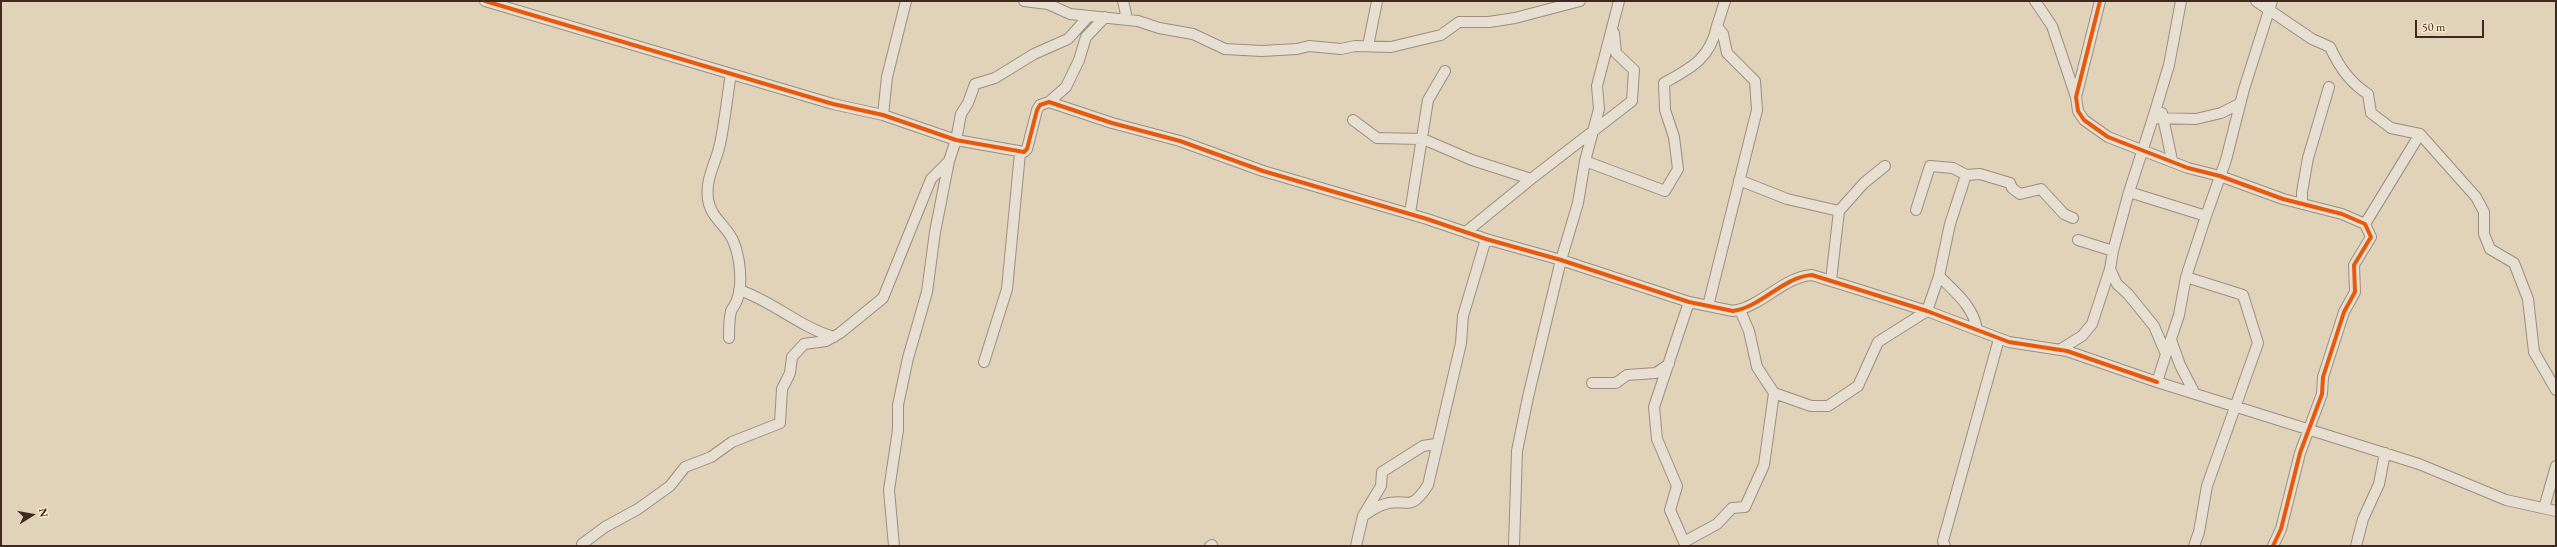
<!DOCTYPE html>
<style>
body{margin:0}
#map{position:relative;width:2557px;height:547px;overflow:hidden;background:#e1d3b9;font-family:"EB Garamond",serif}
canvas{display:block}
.frame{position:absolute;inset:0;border:2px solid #412920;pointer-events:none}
.north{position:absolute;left:12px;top:495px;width:40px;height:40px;-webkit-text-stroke:3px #f6e6c7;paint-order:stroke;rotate:79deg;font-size:11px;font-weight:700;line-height:16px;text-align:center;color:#412920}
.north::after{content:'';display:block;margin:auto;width:14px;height:18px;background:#412920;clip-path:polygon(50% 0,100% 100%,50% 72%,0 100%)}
.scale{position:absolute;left:2415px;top:20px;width:69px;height:18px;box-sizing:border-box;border:2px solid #412920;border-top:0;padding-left:5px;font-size:12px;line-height:14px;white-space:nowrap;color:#412920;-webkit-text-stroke:3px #f6e6c7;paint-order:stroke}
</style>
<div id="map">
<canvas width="2557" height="547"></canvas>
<div class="frame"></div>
<div class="north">N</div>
<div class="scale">50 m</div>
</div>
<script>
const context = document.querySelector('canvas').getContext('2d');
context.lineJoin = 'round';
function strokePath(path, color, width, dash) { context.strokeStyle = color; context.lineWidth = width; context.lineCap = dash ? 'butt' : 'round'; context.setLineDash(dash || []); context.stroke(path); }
const street = new Path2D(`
 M485 1 833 104 883 115 956 140 1024 152 1027 149 1037 110 1040 105 1049 102 1112 123 1180 141 1263 171 1427 219 1486 239 1561 260 1689 302 1733 311C1763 306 1783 277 1812 275L1927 311 2009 342 2067 351 2157 382
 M1024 1 1048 4 1070 14 1138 21 1159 28 1193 34 1225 49 1262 51 1297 49 1309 46 1341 49 1355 46 1391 47 1441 35 1459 22H1489L1515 18 1580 1
 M1123 1 1126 14 1123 19
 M2035 1 2052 26 2076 97
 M2100 1 2076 97 2078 111 2084 120 2108 137 2188 168 2220 176 2283 199 2342 214 2365 224 2371 237 2354 265 2355 292 2344 312 2323 377 2322 394 2300 453 2281 529 2273 546
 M2256 1 2312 39 2330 47C2339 67 2350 83 2368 94L2371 113 2391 128 2420 134 2476 197 2484 212V234L2490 249 2514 263 2528 299 2534 352 2556 390
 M1368 46 1377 1
 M1049 102 1066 87 1079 60 1086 37 1105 17
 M2239 104 2221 113 2196 119 2153 118 2129 192 2206 216 2226 160 2244 89 2272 1
 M2162 113 2172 160
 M883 115 887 77 906 1
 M2153 118 2169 65 2181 1
 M1353 120 1377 138 1423 139 1472 160 1531 179 1632 101 1634 70 1616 53 1614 33
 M1585 161 1665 191 1678 169 1674 137 1665 110 1664 83C1691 68 1710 59 1717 26
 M1739 180 1787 199 1839 211
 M2302 204V192L2308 158 2329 87
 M1916 210 1930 166 1953 168 1966 175 1980 174 2010 183 2012 188 2020 194 2041 189 2064 214 2073 218
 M1410 213 1428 100 1445 71
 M2365 224 2420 134
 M1466 232 1531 179
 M2078 240 2113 251 2110 269 2117 284 2128 294 2154 326 2166 354 2157 382 2419 464 2506 500 2556 511
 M2113 251 2129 192
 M1939 276C1955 292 1974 307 1977 330
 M2186 277 2243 295 2258 343 2207 486 2199 532 2194 546
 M1831 280 1839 211 1864 183 1885 166
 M739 290C773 301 799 327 834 337
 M1689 302 1654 407 1657 439 1677 486 1670 510 1684 542 1717 524 1732 508 1745 507 1764 465 1774 393 1757 367 1749 331 1740 310
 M1708 306 1757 110 1755 81 1727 53 1723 34 1717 26 1725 1
 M729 338C729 329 729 320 731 311 733 307 736 304 737 300 743 285 740 258 734 243 729 227 710 218 708 199 705 179 716 163 720 144 725 121 727 97 731 74
 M2171 340 2180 365 2195 394
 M2061 349 2082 336 2092 324 2110 269
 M2166 354 2179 315 2186 277 2206 216
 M984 362 1007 289 1020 153
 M1592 383H1616L1627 375 1656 373 1669 364
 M1774 393 1811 406H1828L1858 386 1878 342 1927 311 1939 276 1950 224 1966 175
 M2544 508 2556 466
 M1364 514 1381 486 1382 472 1423 446 1436 444
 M582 544 605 527 638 509 670 486 685 467 711 457 732 442 780 423 782 389 790 373 792 357 804 344 826 341 840 333 883 298 931 179 949 161
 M894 546 889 490 898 430V405L908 358 927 292 935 232 949 161 956 140 961 114 968 103 975 84 995 78 1034 54 1068 39 1088 17
 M1210 546 1212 545
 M1356 546 1363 516C1369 512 1376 507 1382 505 1407 495 1408 516 1428 485L1461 343 1463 316 1486 239
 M1514 546 1517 451 1528 397 1561 260 1578 203 1585 161 1599 109 1597 86 1619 1
 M1945 546 1943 541 1999 339
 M2356 546 2363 519 2379 484 2385 453`);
strokePath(street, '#9a8f7f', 12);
strokePath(street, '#e6dfd2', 10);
strokePath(new Path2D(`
 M485 1 833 104 883 115 956 140 1024 152 1027 149 1037 110 1040 105 1049 102 1112 123 1180 141 1263 171 1427 219 1486 239 1561 260 1689 302 1733 311C1763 306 1783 277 1812 275L1927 311 2009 342 2067 351 2157 382
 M2100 1 2076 97 2078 111 2084 120 2108 137 2188 168 2220 176 2283 199 2342 214 2365 224 2371 237 2354 265 2355 292 2344 312 2323 377 2322 394 2300 453 2281 529 2273 546`), '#e8590c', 4);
</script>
